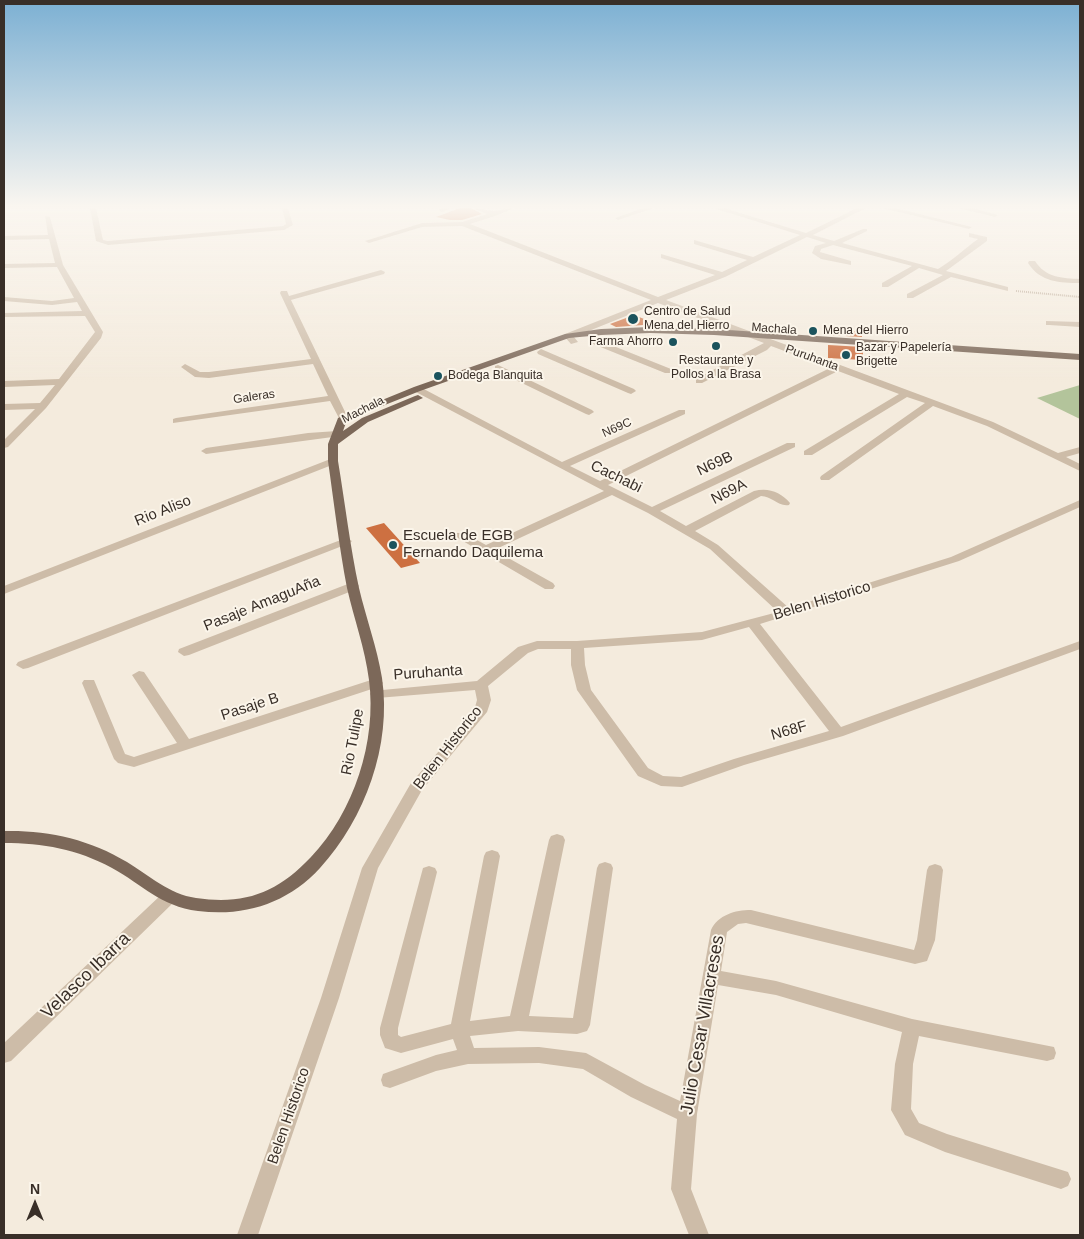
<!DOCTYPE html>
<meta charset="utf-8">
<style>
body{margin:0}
#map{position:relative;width:1084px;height:1239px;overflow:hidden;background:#f4ebdd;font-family:Helvetica,sans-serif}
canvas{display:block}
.frame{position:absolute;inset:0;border:5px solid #392f28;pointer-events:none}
.north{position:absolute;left:10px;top:1179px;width:50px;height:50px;-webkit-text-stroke:4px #fbf5ea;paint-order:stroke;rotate:0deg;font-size:14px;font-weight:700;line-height:20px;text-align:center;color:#392f28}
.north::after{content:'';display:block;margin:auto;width:18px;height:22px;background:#392f28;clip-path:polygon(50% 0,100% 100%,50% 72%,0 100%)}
</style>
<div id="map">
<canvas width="1084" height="1239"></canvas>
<div class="frame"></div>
<div class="north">N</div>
</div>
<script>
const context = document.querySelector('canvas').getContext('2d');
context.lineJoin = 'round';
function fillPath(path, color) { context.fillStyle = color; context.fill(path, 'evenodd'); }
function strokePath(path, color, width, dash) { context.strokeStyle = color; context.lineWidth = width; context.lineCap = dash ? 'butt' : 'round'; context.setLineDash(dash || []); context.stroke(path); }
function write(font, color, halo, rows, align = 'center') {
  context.font = font + ' Helvetica,sans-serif'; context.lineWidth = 4; context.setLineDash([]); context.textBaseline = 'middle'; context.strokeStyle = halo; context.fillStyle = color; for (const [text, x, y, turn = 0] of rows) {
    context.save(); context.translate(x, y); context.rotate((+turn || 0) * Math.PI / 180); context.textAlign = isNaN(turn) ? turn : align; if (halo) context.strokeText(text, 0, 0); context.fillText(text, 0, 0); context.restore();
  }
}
fillPath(new Path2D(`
 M1080 385V419L1037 398Z`), '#b3c49b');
fillPath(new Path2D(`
 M460 208H471L482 214 462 220H450L436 217Z
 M634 315 657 324 616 327 610 324Z
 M828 329 862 332V337L828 335Z
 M828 345 863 347V360L828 358Z
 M384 523 420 563 401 568 366 528Z`), '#cd7041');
strokePath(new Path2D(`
 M1016 291 1080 297`), '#b9a692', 2, [1, 1]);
fillPath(new Path2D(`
 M90 208H96L103 240 108 241 283 226 286 224 282 208H288L293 225 284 230 108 245 96 241Z
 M441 208H451L442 212 439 210Z
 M473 208C480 208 487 211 494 211 500 211 507 208 514 208L498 215 470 224 658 297 715 275 661 258V254L722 272 747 260 694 244V240L753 257 800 235 713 208H724L806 233 857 208H866L813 235 834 241 863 229H867V231L842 243 938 269C953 260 964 249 978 239L969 237V233L987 237V241L946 271 1008 287V291L951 277 913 298H907V294L943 275 919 268 888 287H882V283L912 266 833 245 821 249 820 252 851 261V265L821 259 812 253 815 246 826 243 807 237 725 277 666 300 993 422 1058 453 1080 447V453L1066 457 1080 464V471L987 426 933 406 829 480H821L820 478 821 476 925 403 907 397 812 455H804V451L899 394 838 371 608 485 652 507 787 443H795V447L660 511 686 526 754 491C768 487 781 492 790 503L789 505C778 507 772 496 761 496L695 531 718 545 789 608 951 557 1080 500V507L959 561 760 624 841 727 1080 641V649L843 736 744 765 682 787 661 786 638 776 577 690 571 665V649H538L528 653 488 686 491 700 487 712 422 790 378 868 339 998 258 1235H237L321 998 362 868 411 783 474 711 477 700 475 690 377 698 372 697 370 694 372 691 477 681 518 647 537 641H577L702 632 778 612 710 549 648 513 612 495 494 550 553 583 555 586 553 589H545L456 537 454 535 456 533H464L486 545 604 491 414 391V387H420L562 462 679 410H685V414L570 466 600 481 830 368 771 346 767 350 702 383H696V379L764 343 658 303 574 337 578 342 571 344 564 336 565 334 651 300 462 226 422 227 369 243 365 241 422 223 462 222 487 214ZM749 627 829 731 734 759 681 777 663 776 648 768 591 690 585 665 584 648 702 640Z
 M643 208H654L618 220 615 218Z
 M882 208H895L972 227 969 229Z
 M958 208H972L998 215 995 217Z
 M45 216 50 217 63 265 103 332 101 338 46 408 8 447 4 448V440L35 409 4 410V404L40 403 55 385 4 387V381L59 379 95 332 85 316 4 317V313L82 311 77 302 52 305 4 301V297L52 301 74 298 57 267 4 268V264L55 263 49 239 4 240V236L48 235Z
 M1029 261H1035C1046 278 1062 278 1080 279V283C1060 283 1040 282 1028 263Z
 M381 270 385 272 384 274 291 300 348 418 346 420H340L330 401 173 423V419L176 418 328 396 313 364 209 378 195 377 181 367 185 364 200 372H209L311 359 280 293 281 291H287L289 296Z
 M1046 321 1080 322V327L1049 325H1046Z
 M591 337 671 369 672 371 671 373H665L588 342V338Z
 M541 349 634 389 636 391 631 394 628 393 538 354 537 352Z
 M498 365 592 410 594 412 589 415 586 414 495 370V366Z
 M337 431 342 434 340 436 206 454 201 451 206 448 308 433Z
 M333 458 337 459 338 461 337 463 4 594V586Z
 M346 538 352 541 350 543 28 668 23 669 16 665 18 662Z
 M353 582 357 583 359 586 357 589 189 655 184 656 178 652 179 649Z
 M139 671 144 672 189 739 371 680H381L383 683 381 686 134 767 118 763 114 759 82 683 84 680H94L125 754 134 757 177 743 132 675Z
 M557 834 563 836 565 840 529 1016 573 1018 597 868 599 864 605 862 611 864 613 868 590 1025 587 1031 577 1034 518 1031 470 1036 474 1048 539 1047 586 1053 645 1085 680 1101 711 930C718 915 735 910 751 910L914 950 917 940 927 870 929 866 935 864 941 866 943 870 935 940 927 961 915 964 746 923 738 924 727 932 721 971 776 981 912 1019 1054 1047 1056 1053 1054 1059 1047 1061 919 1036 913 1064 911 1109 919 1123 947 1134 1068 1172 1071 1179 1068 1186 1061 1189 945 1152 905 1135 891 1110 895 1064 902 1032 776 995 718 985 697 1114 691 1189 709 1235H689L671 1189 677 1119 631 1097 583 1069 539 1063 468 1064 436 1071 390 1088 383 1086 381 1080 383 1074 436 1055 457 1050 453 1039 401 1053 385 1048 380 1035V1028L423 868 429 866 435 868 437 872 398 1028V1035L401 1037 451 1024 484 856 486 852 492 850 498 852 500 856 470 1021 510 1016 549 840 551 836Z
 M168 892 174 894 176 898 174 902 11 1061 4 1063V1043L162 894Z`), '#cdbca8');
fillPath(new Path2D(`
 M650 327 714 329 1080 354V360L714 335 650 333 601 335 569 338 420 391 347 420 343 431 362 418 415 396 418 395 423 398 368 422 338 444V461C345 503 350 546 359 588 366 618 377 647 382 678 392 745 365 819 320 868 288 903 245 917 198 911 160 906 143 885 112 868 77 849 43 843 4 843V831C47 830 89 839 127 862 150 876 169 894 196 898 245 905 277 893 311 857 354 812 377 741 369 680 365 648 354 619 347 588 339 546 334 503 328 461V444L338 418 414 387 565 334 601 329Z`), '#7c6859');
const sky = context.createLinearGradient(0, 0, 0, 382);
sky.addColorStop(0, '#7cb0d3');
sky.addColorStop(0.54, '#faf6f0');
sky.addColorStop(1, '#faf6f000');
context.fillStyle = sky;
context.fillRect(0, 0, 1084, 382);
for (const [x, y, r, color] of [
 [633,319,6,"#1b535d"],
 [813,331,5,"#1b535d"],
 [673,342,5,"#1b535d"],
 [716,346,5,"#1b535d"],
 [846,355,5,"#1b535d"],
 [438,376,5,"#1b535d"],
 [393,545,5,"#1b535d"]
]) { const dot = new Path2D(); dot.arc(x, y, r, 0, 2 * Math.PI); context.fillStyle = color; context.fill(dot); strokePath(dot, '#fbf5ea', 2); }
write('12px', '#392f28', '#fbf5ea', [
 ["Centro de Salud",644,312],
 ["Mena del Hierro",644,326],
 ["Mena del Hierro",823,331],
 ["Farma Ahorro",663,342,"right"],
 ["Bazar y Papelería",856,348],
 ["Brigette",856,362],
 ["Restaurante y",716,361,"center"],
 ["Pollos a la Brasa",716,375,"center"],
 ["Bodega Blanquita",448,376]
], 'left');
write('12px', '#392f28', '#fbf5ea', [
 ["Machala",774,329,4],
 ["Puruhanta",812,358,20],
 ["Galeras",254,397,-8],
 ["Machala",363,410,-27],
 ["N69C",617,428,-24]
]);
write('15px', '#392f28', '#fbf5ea', [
 ["N69B",715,464,-25],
 ["Cachabi",616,477,26],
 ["N69A",729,492,-27],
 ["Rio Aliso",163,511,-22],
 ["Belen Historico",822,601,-17],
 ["Pasaje AmaguAña",262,604,-22],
 ["Puruhanta",428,673,-4],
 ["Pasaje B",250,707,-18],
 ["N68F",789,731,-16],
 ["Rio Tulipe",353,742,-79],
 ["Belen Historico",448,748,-52],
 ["Belen Historico",289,1116,-71]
]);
write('15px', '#392f28', '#fbf5ea', [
 ["Escuela de EGB",403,536],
 ["Fernando Daquilema",403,553]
], 'left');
write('18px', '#392f28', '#fbf5ea', [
 ["Velasco Ibarra",86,976,-44],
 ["Julio Cesar Villacreses",703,1025,-80]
]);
</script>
